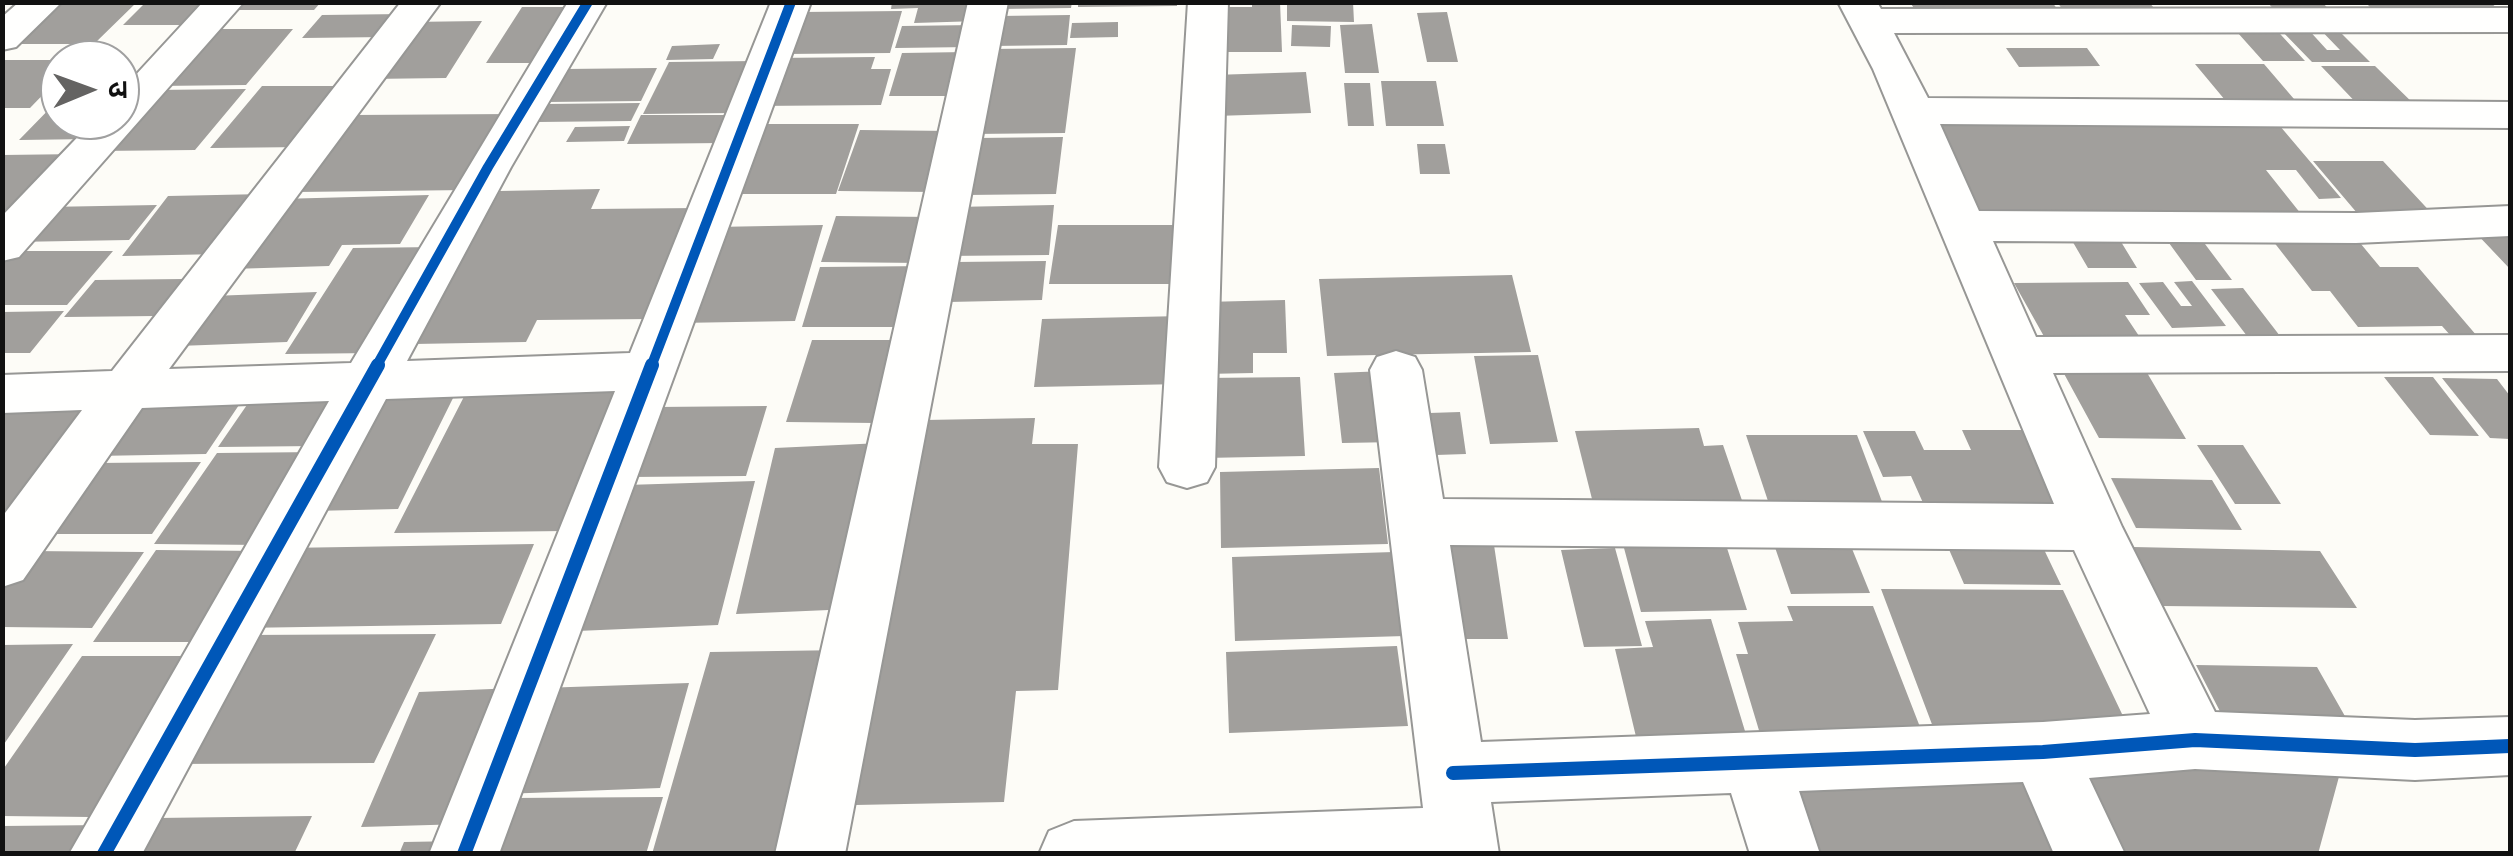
<!DOCTYPE html>
<meta charset="utf-8">
<style>
body{margin:0}
#map{position:relative;width:2513px;height:856px;overflow:hidden;background:#fdfcf7;font-family:"Libre Baskerville","Noto Sans Devanagari",serif}
canvas{display:block}
.frame{position:absolute;inset:0;border:5px solid #111;pointer-events:none}
.north{position:absolute;left:40px;top:40px;width:100px;height:100px;box-sizing:border-box;background:#fff;border:2px solid #a0a0a0;border-radius:50%;rotate:89deg;font-size:28px;font-weight:700;line-height:40px;text-align:center;color:#111}
.north::after{content:'';display:block;margin:auto;width:35px;height:45px;background:#646362;clip-path:polygon(50% 0,100% 100%,50% 72%,0 100%)}
</style>
<div id="map">
<canvas width="2513" height="856"></canvas>
<div class="frame"></div>
<div class="north">उ</div>
</div>
<script>
const context = document.querySelector('canvas').getContext('2d');
context.lineJoin = 'round';
function fillPath(path, color) { context.fillStyle = color; context.fill(path, 'evenodd'); }
function strokePath(path, color, width, dash) { context.strokeStyle = color; context.lineWidth = width; context.lineCap = dash ? 'butt' : 'round'; context.setLineDash(dash || []); context.stroke(path); }
fillPath(new Path2D(`
 M58 2H137L94 44H12Z
 M146 2H218L196 25H123Z
 M236 2H321L314 10H229Z
 M892 2H983L979 21 914 23 918 8 891 9Z
 M1000 2H1072L1071 8 999 9Z
 M1078 2H1177V6L1078 7Z
 M1252 2H1280L1282 52H1225L1226 7H1252Z
 M1287 2H1353L1354 22 1287 21Z
 M1910 2H2052L2061 14 1918 15Z
 M2057 2H2149L2158 13 2066 14Z
 M2267 2H2322L2336 17 2280 16Z
 M2365 2H2490L2507 17H2380Z
 M522 7H569L536 63H486Z
 M902 11 890 53 786 54 802 12Z
 M1447 12 1458 62H1427L1417 13Z
 M403 14 386 37 302 38 322 15Z
 M1070 15 1067 45 993 46 999 16Z
 M482 21 446 78 369 79 409 22Z
 M1118 22V37L1070 38 1072 23Z
 M2313 22H2330L2370 62H2312L2279 28 2306 27 2327 50H2340Z
 M2229 23H2270L2305 61H2263Z
 M1372 24 1379 73H1345L1340 25Z
 M975 25 970 47 895 48 902 26Z
 M1292 25 1331 26 1330 47 1291 46Z
 M209 29H293L246 85 157 86Z
 M720 44 713 59 666 60 672 46Z
 M1076 48 1065 133 973 134 990 49Z
 M2006 48H2087L2100 66 2019 67Z
 M966 52 956 96H889L902 53Z
 M875 57 871 69H891L881 105 754 106 773 58Z
 M2 60H60V77L30 108H2Z
 M756 61 735 113 643 114 669 62Z
 M2195 64H2264L2300 106H2230Z
 M2321 66H2375L2420 110 2364 111Z
 M657 68 641 101 547 102 565 69Z
 M1306 72 1311 113 1215 116 1213 75Z
 M1381 81H1436L1444 126H1386Z
 M1344 83H1370L1374 126H1348Z
 M262 86H351L305 147 210 148Z
 M246 89 195 150 97 151 153 90Z
 M60 98V120H109L91 139 19 140Z
 M640 103 631 121 537 122 547 104Z
 M513 114 468 190 296 192 353 115Z
 M641 115H734L722 143 627 144Z
 M1929 118 2274 119 2341 198 2319 199 2296 170H2266L2309 224 1982 218Z
 M754 124H859L836 194H725Z
 M630 126 624 141 566 142 575 127Z
 M860 130 952 131 935 192 838 191Z
 M1063 137 1056 194 966 195 977 138Z
 M1417 144H1445L1450 174H1420Z
 M82 154 2 218V155Z
 M2313 161H2383L2437 219 2363 220Z
 M600 189 591 209 698 208 653 319 537 320 526 342 414 344 500 191Z
 M265 194 222 254 122 256 168 196Z
 M429 195 400 244 342 245 329 266 231 269 279 199Z
 M157 205 129 240 13 242 46 207Z
 M1054 205 1049 255 944 256 954 207Z
 M836 216 933 217 922 263 821 262Z
 M823 225 795 321 678 323 714 227Z
 M1058 225H1191L1188 284H1049Z
 M2510 229V269L2473 230Z
 M2067 232H2115L2137 268H2088Z
 M2161 232H2196L2232 280H2196Z
 M2266 232H2351L2380 267H2418L2477 336H2451L2442 326 2358 327 2330 291H2312Z
 M436 247 375 353 285 354 353 248Z
 M14 251H113L67 305H2V264Z
 M1046 261 1042 300 948 302 956 262Z
 M929 266 914 327H802L820 267Z
 M1512 275 1531 352 1327 356 1319 279Z
 M184 279 156 316 64 317 95 280Z
 M2192 281 2226 326 2172 328 2139 283 2163 282 2181 306H2192L2174 282Z
 M2128 282 2150 315H2125L2141 339 2046 340 2014 283Z
 M2243 288 2280 336H2247L2211 289Z
 M317 292 287 342 178 346 212 296Z
 M1285 300 1287 353H1253V373L1205 374V302Z
 M64 311 30 353H2V312Z
 M1183 316 1182 384 1034 387 1042 319Z
 M812 340H896L875 423 786 422Z
 M1538 355 1558 442 1490 444 1474 356Z
 M2062 370 2146 371 2186 439 2099 438Z
 M1387 371 1397 442 1342 443 1334 373Z
 M1300 377 1305 456 1204 458V378Z
 M2384 377H2433L2479 436 2430 435Z
 M2442 378 2497 379 2510 396V439L2490 438Z
 M626 381 565 531 394 533 471 383Z
 M458 388 398 509 312 511 378 391Z
 M251 399H346L316 446 218 447Z
 M114 400 2 544V408Z
 M241 402 206 454 95 456 134 403Z
 M767 406 746 476 630 477 656 407Z
 M1460 412 1466 454 1436 455 1429 413Z
 M1035 418 1032 444H1078L1058 690 1016 691 1004 802 855 805 925 420Z
 M1699 428 1704 446 1723 445 1747 515 1597 519 1575 431Z
 M1962 430H2025L2069 513 1928 514 1911 476 1883 477 1863 431H1915L1924 450H1971Z
 M1746 435H1857L1884 507H1770Z
 M881 443 852 609 736 614 775 448Z
 M2197 445H2243L2281 504H2235Z
 M320 452 263 545 154 544 217 453Z
 M201 462 152 534H42L96 463Z
 M1379 468 1388 544 1221 548 1220 472Z
 M2111 478 2212 480 2242 530 2136 528Z
 M755 481 718 625 577 631 626 485Z
 M1844 529 1870 593 1791 594 1769 530Z
 M2038 537 2061 585 1964 584 1944 538Z
 M534 544 501 624 239 628 285 548Z
 M1450 545H1494L1508 639H1462Z
 M1726 545 1747 610 1641 612 1624 548Z
 M2133 547 2320 551 2357 608 2162 606Z
 M1615 548 1642 646 1584 647 1561 550Z
 M156 550 262 551 205 642H93Z
 M28 551 144 552 92 628 2 627V585Z
 M1394 552 1405 636 1235 641 1232 557Z
 M1881 589 2063 590 2132 735H1936Z
 M1787 606H1873L1927 745 1764 747 1736 654H1748L1738 622 1793 621Z
 M1711 619 1748 741 1638 745 1615 649 1653 647 1645 621Z
 M436 634 374 763 169 764 245 635Z
 M73 644 2 747V645Z
 M1397 646 1408 726 1229 733 1226 652Z
 M845 650 802 854H652L710 652Z
 M82 656H191L90 817 2 816V771Z
 M2196 665 2317 667 2350 725 2226 723Z
 M689 683 660 788 503 794 541 688Z
 M516 688 465 824 361 827 419 692Z
 M2062 762H2343L2318 854H2105Z
 M2035 765 2073 854H1797L1771 768Z
 M663 797 646 854H490L511 798Z
 M312 816 294 854H136L157 818Z
 M105 825 87 854H2V826Z
 M460 841 455 854H399L404 842Z`), '#a19f9c');
const minor = new Path2D(`
 M19 2H62L16 47 2 50V17Z
 M203 2H244L19 257 2 261V216L94 120H120V92Z
 M401 2H441L169 369 351 363 568 2H607L511 167 407 361 630 353 771 2H811L499 854H429L615 391 386 399 142 854H69L329 401 142 408 23 580 2 587V517L82 410 2 413V375L112 371Z
 M968 2H1008L845 854H775Z
 M1188 2H1228L1215 467 1207 482 1187 488 1167 482 1159 467Z
 M1838 2H1877L1881 9 2510 8V32L1894 33 1928 98 2510 102V128L1940 124 1979 211 2356 213 2510 206V236L2356 243 1993 241 2036 337 2510 335V371L2053 373 2122 527 2215 712 2415 720 2510 717V775L2415 780 2195 769 2089 778 2125 854H2054L2023 782 1799 791 1820 854H1750L1731 793 1491 802 1499 854H1039L1049 831 1074 821 1423 808 1370 370 1377 357 1396 351 1415 357 1422 370 1443 499 2054 504 1873 69ZM1450 545 2074 550 2150 714 2043 722 1481 742Z`);
strokePath(minor, '#979795', 4);
fillPath(minor, '#fffffe');
strokePath(new Path2D(`
 M376 367 488 167 588 2
 M651 367 791 2`), '#0057b8', 10);
strokePath(new Path2D(`
 M1453 773 2043 752 2195 740 2415 750 2510 746
 M104 854 378 365
 M464 854 652 365`), '#0057b8', 14);
</script>
